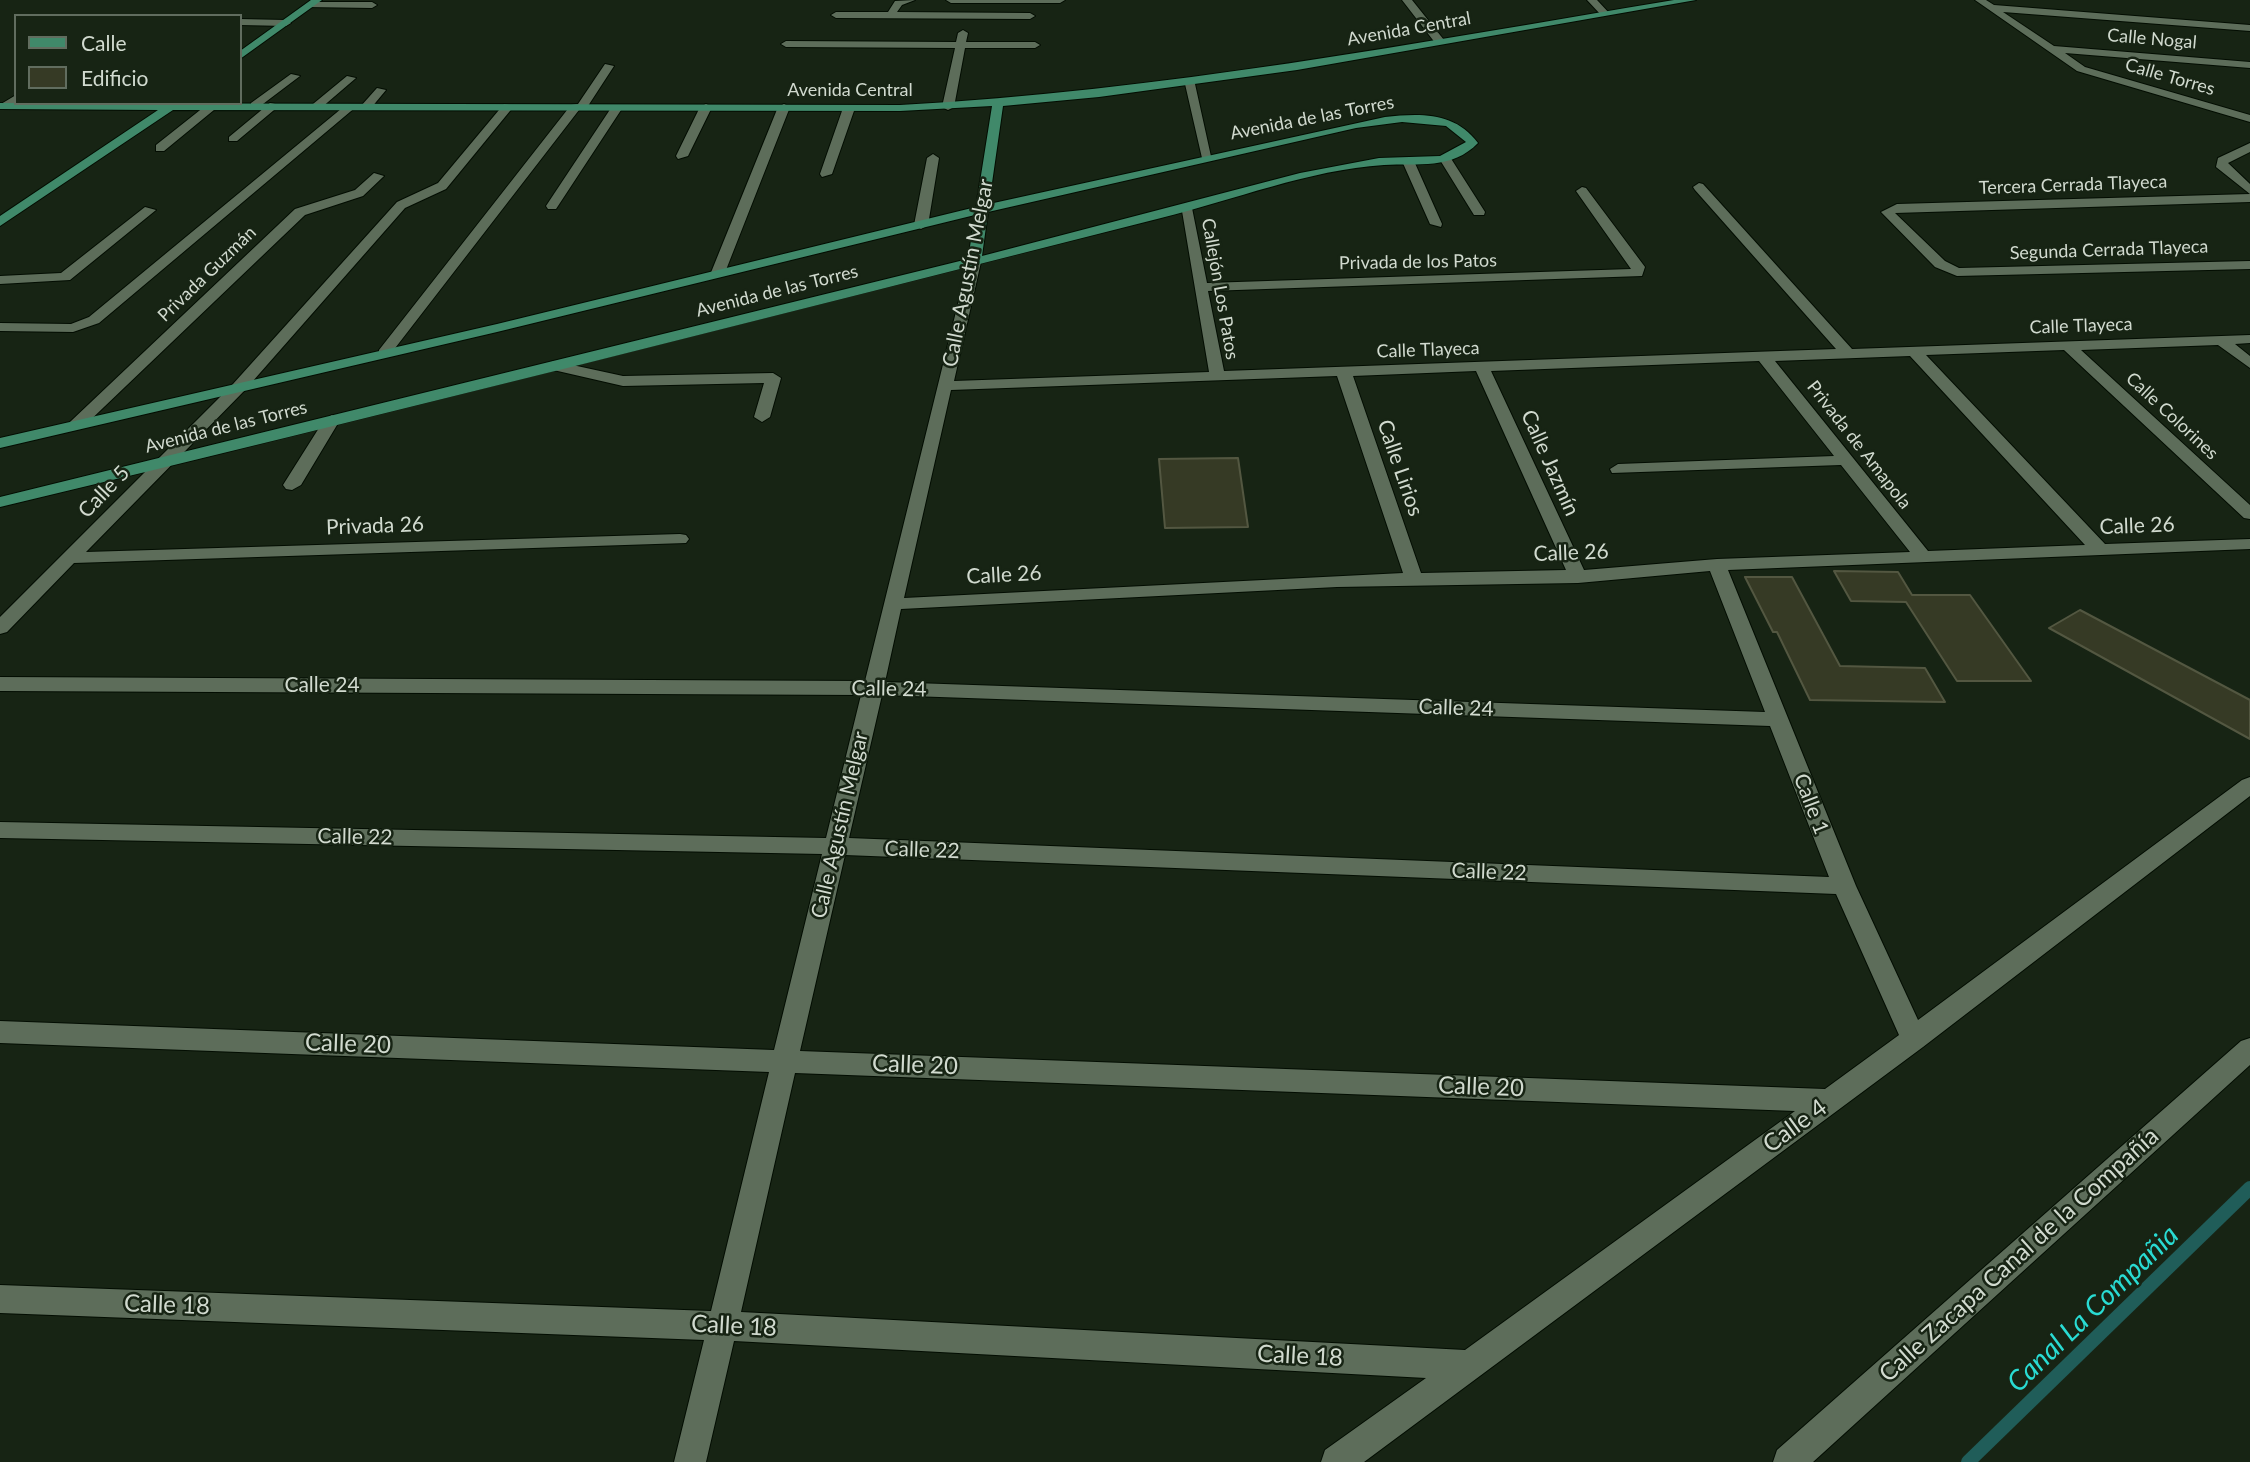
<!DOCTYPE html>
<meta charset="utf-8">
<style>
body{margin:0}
#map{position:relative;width:2250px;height:1462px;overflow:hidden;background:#172414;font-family:Lato,sans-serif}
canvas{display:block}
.legend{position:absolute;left:14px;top:14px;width:228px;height:91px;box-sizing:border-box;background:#172414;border:2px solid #616d5f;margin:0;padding:9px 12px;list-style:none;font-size:21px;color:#d1dacf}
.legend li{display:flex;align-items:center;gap:14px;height:35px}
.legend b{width:35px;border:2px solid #616d5f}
</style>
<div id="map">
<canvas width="2250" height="1462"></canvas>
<ul class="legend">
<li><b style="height:9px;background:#40896a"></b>Calle</li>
<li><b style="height:19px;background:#363a25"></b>Edificio</li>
</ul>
</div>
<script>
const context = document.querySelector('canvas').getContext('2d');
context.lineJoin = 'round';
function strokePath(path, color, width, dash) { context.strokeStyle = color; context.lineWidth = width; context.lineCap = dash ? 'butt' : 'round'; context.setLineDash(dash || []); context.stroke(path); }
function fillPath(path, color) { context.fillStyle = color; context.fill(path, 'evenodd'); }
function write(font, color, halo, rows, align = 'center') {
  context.font = font + ' Lato,sans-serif'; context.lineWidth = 5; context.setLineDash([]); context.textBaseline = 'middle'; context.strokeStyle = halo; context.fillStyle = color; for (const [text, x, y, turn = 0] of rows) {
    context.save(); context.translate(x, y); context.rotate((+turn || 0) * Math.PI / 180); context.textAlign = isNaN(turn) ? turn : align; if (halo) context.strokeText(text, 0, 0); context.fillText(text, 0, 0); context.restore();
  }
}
strokePath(new Path2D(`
 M1968 1462 2250 1188`), '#205d59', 14);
const building = new Path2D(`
 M1238 458 1248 527 1165 528 1159 459Z
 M1834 571 1898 572 1912 595H1970L2031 681H1957L1906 602 1851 601Z
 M1745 577H1792L1840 666 1925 668 1945 702 1810 700 1777 632H1773Z
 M2080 610 2250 700V739L2049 628Z`);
fillPath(building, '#363a25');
strokePath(building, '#535741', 2);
const minor = new Path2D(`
 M915 0 902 5 897 12 1030 13 1035 16 1030 19 836 18 831 15 836 12H888L895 1Z
 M946 0H1065L1060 3H951Z
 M1402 0H1412L1444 40V44H1436Z
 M1587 0H1597L1610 14 1602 16Z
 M1975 0H1986L1994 5 2250 25V31L2003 12 2054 46 2250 62V68L2065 53 2085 67 2250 115V122L2077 71Z
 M309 2H372L377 5 372 8 306 7Z
 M240 19 286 20 291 23 286 26 240 25Z
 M963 30 968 33 966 42H1035L1040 45 1035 48H965L954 107 948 110 942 107 955 48 786 47 781 44 786 41 956 42 958 33Z
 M605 64 614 66 586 109 579 110 389 356H379V350L571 105 578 104Z
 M291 74 300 76 259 107H251V103Z
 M347 76 356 78 321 108H313V104Z
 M1190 81 1195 84 1212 161 1202 158 1185 84Z
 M377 88 386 90 371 108H363L361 106Z
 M16 95V103L9 108H1V104Z
 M209 103 220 105 164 151H156V145Z
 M270 103 280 105 237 141H229V137Z
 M347 104 357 106 99 323 73 332 0 331V323L71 324 89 317Z
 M504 104 514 106 446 189 405 208 245 390 86 552 680 534 686 535 689 539 686 543 74 563 7 632 0 634V617L233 384 397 202 438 183Z
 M706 104 712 107 688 156 678 159 676 156 700 107Z
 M784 104 790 107 724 275 712 278 710 275 778 107Z
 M613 105 623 107 556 209H548L546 206Z
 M849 105 855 108 832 174 822 177 820 174 843 108Z
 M2250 143V152L2228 163 2250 184V194L2216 167 2218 158Z
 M933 154 939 158 928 225 921 229 914 225 927 158Z
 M1442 157H1450L1485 212 1484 215H1474L1440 160Z
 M1404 158 1414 161 1442 224 1441 227 1430 224 1402 161Z
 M374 173 384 176 363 196 305 215 82 428H70V422L295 209 355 190Z
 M1699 183 1703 184 1852 349 2250 335V343L2235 344 2250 356V368L2218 345 2081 350 2250 505V519L2244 518 2064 350 1926 355 2105 544 2250 539V549L1728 570 1856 886 1918 1020 2242 780 2250 777V796L1923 1047 1364 1462H1321L1325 1450 1426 1378 734 1341 706 1462H674L704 1340 0 1313V1285L711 1311 769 1072 0 1043V1021L774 1050 822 854 0 838V822L826 838 861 695 0 691V677L865 681 969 259 981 262 954 381 1209 372 1181 205 1192 208 1207 283 1631 269 1576 191 1582 187 1586 188 1645 267 1642 276 1208 291 1224 371 1836 349 1695 190 1693 187ZM1910 356 2085 545 1928 551 1775 361ZM1759 361 1834 456 1618 464 1610 469 1612 473 1841 465 1910 552 1717 559 1584 570 1491 371ZM1476 371 1566 570 1421 573 1353 376ZM1337 376 1403 573 904 598 951 390ZM1710 571 1765 712 885 682 901 609 1337 587 1578 583ZM882 695 1770 726 1829 877 849 838ZM845 855 1836 894 1899 1035 1825 1089 800 1051ZM795 1073 1795 1111 1465 1350 741 1312Z
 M2250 194V202L1895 213 1945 261 1959 268 2250 261V269L1957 276 1935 267 1881 212 1897 204Z
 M145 207 156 210 70 280 0 284V276L61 273Z
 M554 361 623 376 773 373 781 378 770 417 762 422 754 417 764 383 623 386 549 369V363Z
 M332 415 340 420 301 485 292 490 286 489 283 485 324 420Z
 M2250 1038V1065L1813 1462H1773L1777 1450 2241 1041Z`);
const major = new Path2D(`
 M311 0H322L240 59V51Z
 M1674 0H1696L1297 70 1099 97 1003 106 989 204 1385 117C1421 113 1455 112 1478 143 1452 170 1418 163 1384 165 1308 170 1234 200 1161 218 775 316 388 414 0 507V497L968 259 975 215 497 332 0 448V438L497 324 976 207 992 106 900 111 173 110 0 226V216L158 110 0 109V103L900 105C1161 91 1416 43 1674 0ZM1402 122 1446 126 1466 142 1440 156 1379 158 1300 173 982 256 988 212 1356 128Z`);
strokePath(minor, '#030d02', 2);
strokePath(major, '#030d02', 2);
fillPath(minor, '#5d6d5a');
fillPath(major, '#40896a');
write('18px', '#d1dacf', '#172414', [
 ["Avenida Central",1409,29,-10],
 ["Calle Nogal",2152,39,5],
 ["Calle Torres",2170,77,16],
 ["Avenida Central",850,90],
 ["Avenida de las Torres",1312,118,-11],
 ["Tercera Cerrada Tlayeca",2073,185,-2],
 ["Segunda Cerrada Tlayeca",2109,250,-2],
 ["Privada de los Patos",1418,262,-1],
 ["Privada Guzmán",207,274,-44],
 ["Callejón Los Patos",1220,289,80],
 ["Avenida de las Torres",777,291,-14],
 ["Calle Tlayeca",2081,326,-2],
 ["Calle Tlayeca",1428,350,-2],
 ["Calle Colorines",2172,416,43],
 ["Avenida de las Torres",226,427,-14],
 ["Privada de Amapola",1859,445,52]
]);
write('21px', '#d1dacf', '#172414', [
 ["Calle Agustín Melgar",968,273,-79],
 ["Calle Jazmín",1550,463,66],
 ["Calle Lirios",1400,468,71],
 ["Calle 5",104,492,-46],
 ["Privada 26",375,526,-2],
 ["Calle 26",2137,526,-2],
 ["Calle 26",1571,553,-2],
 ["Calle 26",1004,575,-3],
 ["Calle 24",322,685],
 ["Calle 24",889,689,1],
 ["Calle 24",1456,708,2],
 ["Calle 1",1811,804,69],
 ["Calle Agustín Melgar",840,825,-77],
 ["Calle 22",355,837,1],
 ["Calle 22",922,850,2],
 ["Calle 22",1489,872,2]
]);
write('24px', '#d1dacf', '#172414', [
 ["Calle 20",348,1044,2],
 ["Calle 20",915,1065,2],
 ["Calle 20",1481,1087,2],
 ["Calle 4",1795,1126,-36],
 ["Calle Zacapa Canal de la Compañía",2019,1255,-42],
 ["Calle 18",167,1305,2],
 ["Calle 18",734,1326,3],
 ["Calle 18",1300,1356,3]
]);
write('italic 28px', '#29dbd3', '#172414', [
 ["Canal La Compañia",2093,1309,-44]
]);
</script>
